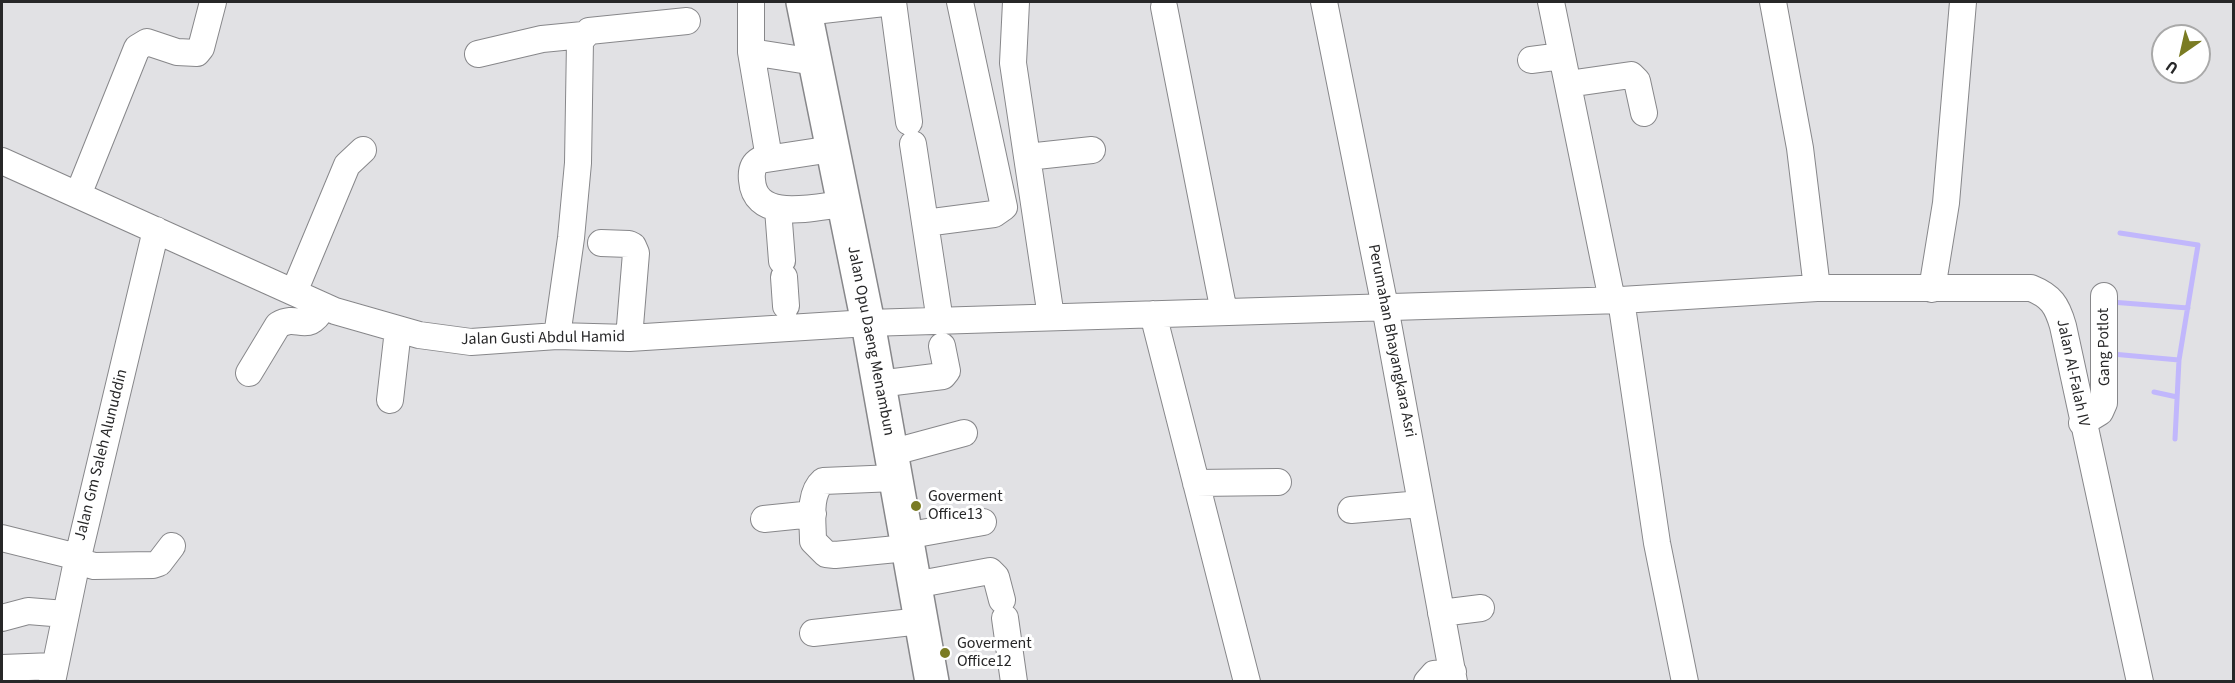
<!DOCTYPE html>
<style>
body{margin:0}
#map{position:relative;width:2235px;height:683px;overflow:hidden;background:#e1e1e4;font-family:"Source Sans 3",sans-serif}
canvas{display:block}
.frame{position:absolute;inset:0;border:3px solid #272728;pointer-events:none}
.north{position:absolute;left:2151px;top:24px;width:60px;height:60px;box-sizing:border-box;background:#fff;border:2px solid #a9a9a9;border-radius:50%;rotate:214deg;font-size:16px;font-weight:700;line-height:24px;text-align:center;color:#272728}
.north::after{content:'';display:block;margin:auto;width:21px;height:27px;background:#7a7b23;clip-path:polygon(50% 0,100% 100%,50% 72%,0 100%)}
</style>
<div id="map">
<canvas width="2235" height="683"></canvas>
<div class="frame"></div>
<div class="north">U</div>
</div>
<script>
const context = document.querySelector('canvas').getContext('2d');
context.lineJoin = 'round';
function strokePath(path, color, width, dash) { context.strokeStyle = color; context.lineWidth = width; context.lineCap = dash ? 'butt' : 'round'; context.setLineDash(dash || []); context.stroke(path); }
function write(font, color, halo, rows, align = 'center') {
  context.font = font + ' "Source Sans 3",sans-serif'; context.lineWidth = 6; context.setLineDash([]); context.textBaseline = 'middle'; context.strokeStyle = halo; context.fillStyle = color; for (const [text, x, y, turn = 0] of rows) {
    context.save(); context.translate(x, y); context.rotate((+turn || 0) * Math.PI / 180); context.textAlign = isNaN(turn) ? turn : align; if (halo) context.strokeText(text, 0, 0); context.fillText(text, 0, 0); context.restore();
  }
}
strokePath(new Path2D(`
 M2111 302 2188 308
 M2112 354 2179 360 2198 245 2120 233
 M2154 392 2177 397
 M2175 439 2179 360`), '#c1b7fc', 5);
const minor = new Path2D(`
 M751 2V52L815 62
 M1016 2 1013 63 1051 317
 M1324 2 1385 307 1454 682
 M1551 2 1612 300
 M1164 7 1224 312
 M805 12 893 2 909 122
 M751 52 769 158
 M478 54 542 39 583 35
 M1531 60 1562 56
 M1568 84 1631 75 1637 81 1644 113
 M913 144 940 321
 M832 149 760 160C753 164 751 171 752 180 755 223 814 207 843 204
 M1027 157 1092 150
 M2 161 335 311 419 335 471 342 557 336 629 338 868 323 1621 300 1817 288 1800 148 1773 2
 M78 195 137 48 147 42 177 52 197 53 201 48 213 2
 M778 209 782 261
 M925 223 994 214 1004 207 960 2
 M601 243 629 244 633 246 636 253 629 338
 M784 277 786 306
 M1817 288H2031C2051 296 2057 305 2063 326L2140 682
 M1932 289 1946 203 1963 2
 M294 292 347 165 363 150
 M1621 300 1657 543 1685 682
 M1153 314 1247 682
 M557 336 571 238 578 163 580 41 589 31 687 21
 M249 373 278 325C300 312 306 337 324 306
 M878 384 943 376 947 371 942 346
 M390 400 398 330
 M2082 423 2100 412 2104 403V296
 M890 453 964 433
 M895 478 823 481C808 494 813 522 813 541L826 554 835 555 907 548
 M1196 483 1278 482
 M1351 510 1421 504
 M764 519 813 514
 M905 536 983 522
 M2 538 78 557
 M77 561 94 566 153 565 159 563 172 546
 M914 585 990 571 996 577 1002 600
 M1441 613 1481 608
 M2 618 28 611 65 614
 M1005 618 1014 682
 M813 633 921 621
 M2 668 54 666
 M52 682 77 561 156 230
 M1427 682 1434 674 1453 672`);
const highway = new Path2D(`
 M803 2 868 323 932 682`);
strokePath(minor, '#87878a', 28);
strokePath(highway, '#87878a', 36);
strokePath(minor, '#fff', 26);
strokePath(highway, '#fff', 33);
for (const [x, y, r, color] of [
 [916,506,6,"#7a7b23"],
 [945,653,6,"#7a7b23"]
]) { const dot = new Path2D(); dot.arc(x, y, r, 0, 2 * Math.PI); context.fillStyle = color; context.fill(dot); strokePath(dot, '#fff', 2); }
write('16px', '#272728', '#fff', [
 ["Jalan Gusti Abdul Hamid",543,339,-1],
 ["Jalan Opu Daeng Menambun",870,341,79],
 ["Perumahan Bhayangkara Asri",1391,341,79],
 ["Gang Potlot",2105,347,-91],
 ["Jalan Al-Falah IV",2072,373,78],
 ["Jalan Gm Saleh Alunuddin",102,455,-76]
]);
write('16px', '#272728', '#fff', [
 ["Goverment",928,497],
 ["Office13",928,515],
 ["Goverment",957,644],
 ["Office12",957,662]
], 'left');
</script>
